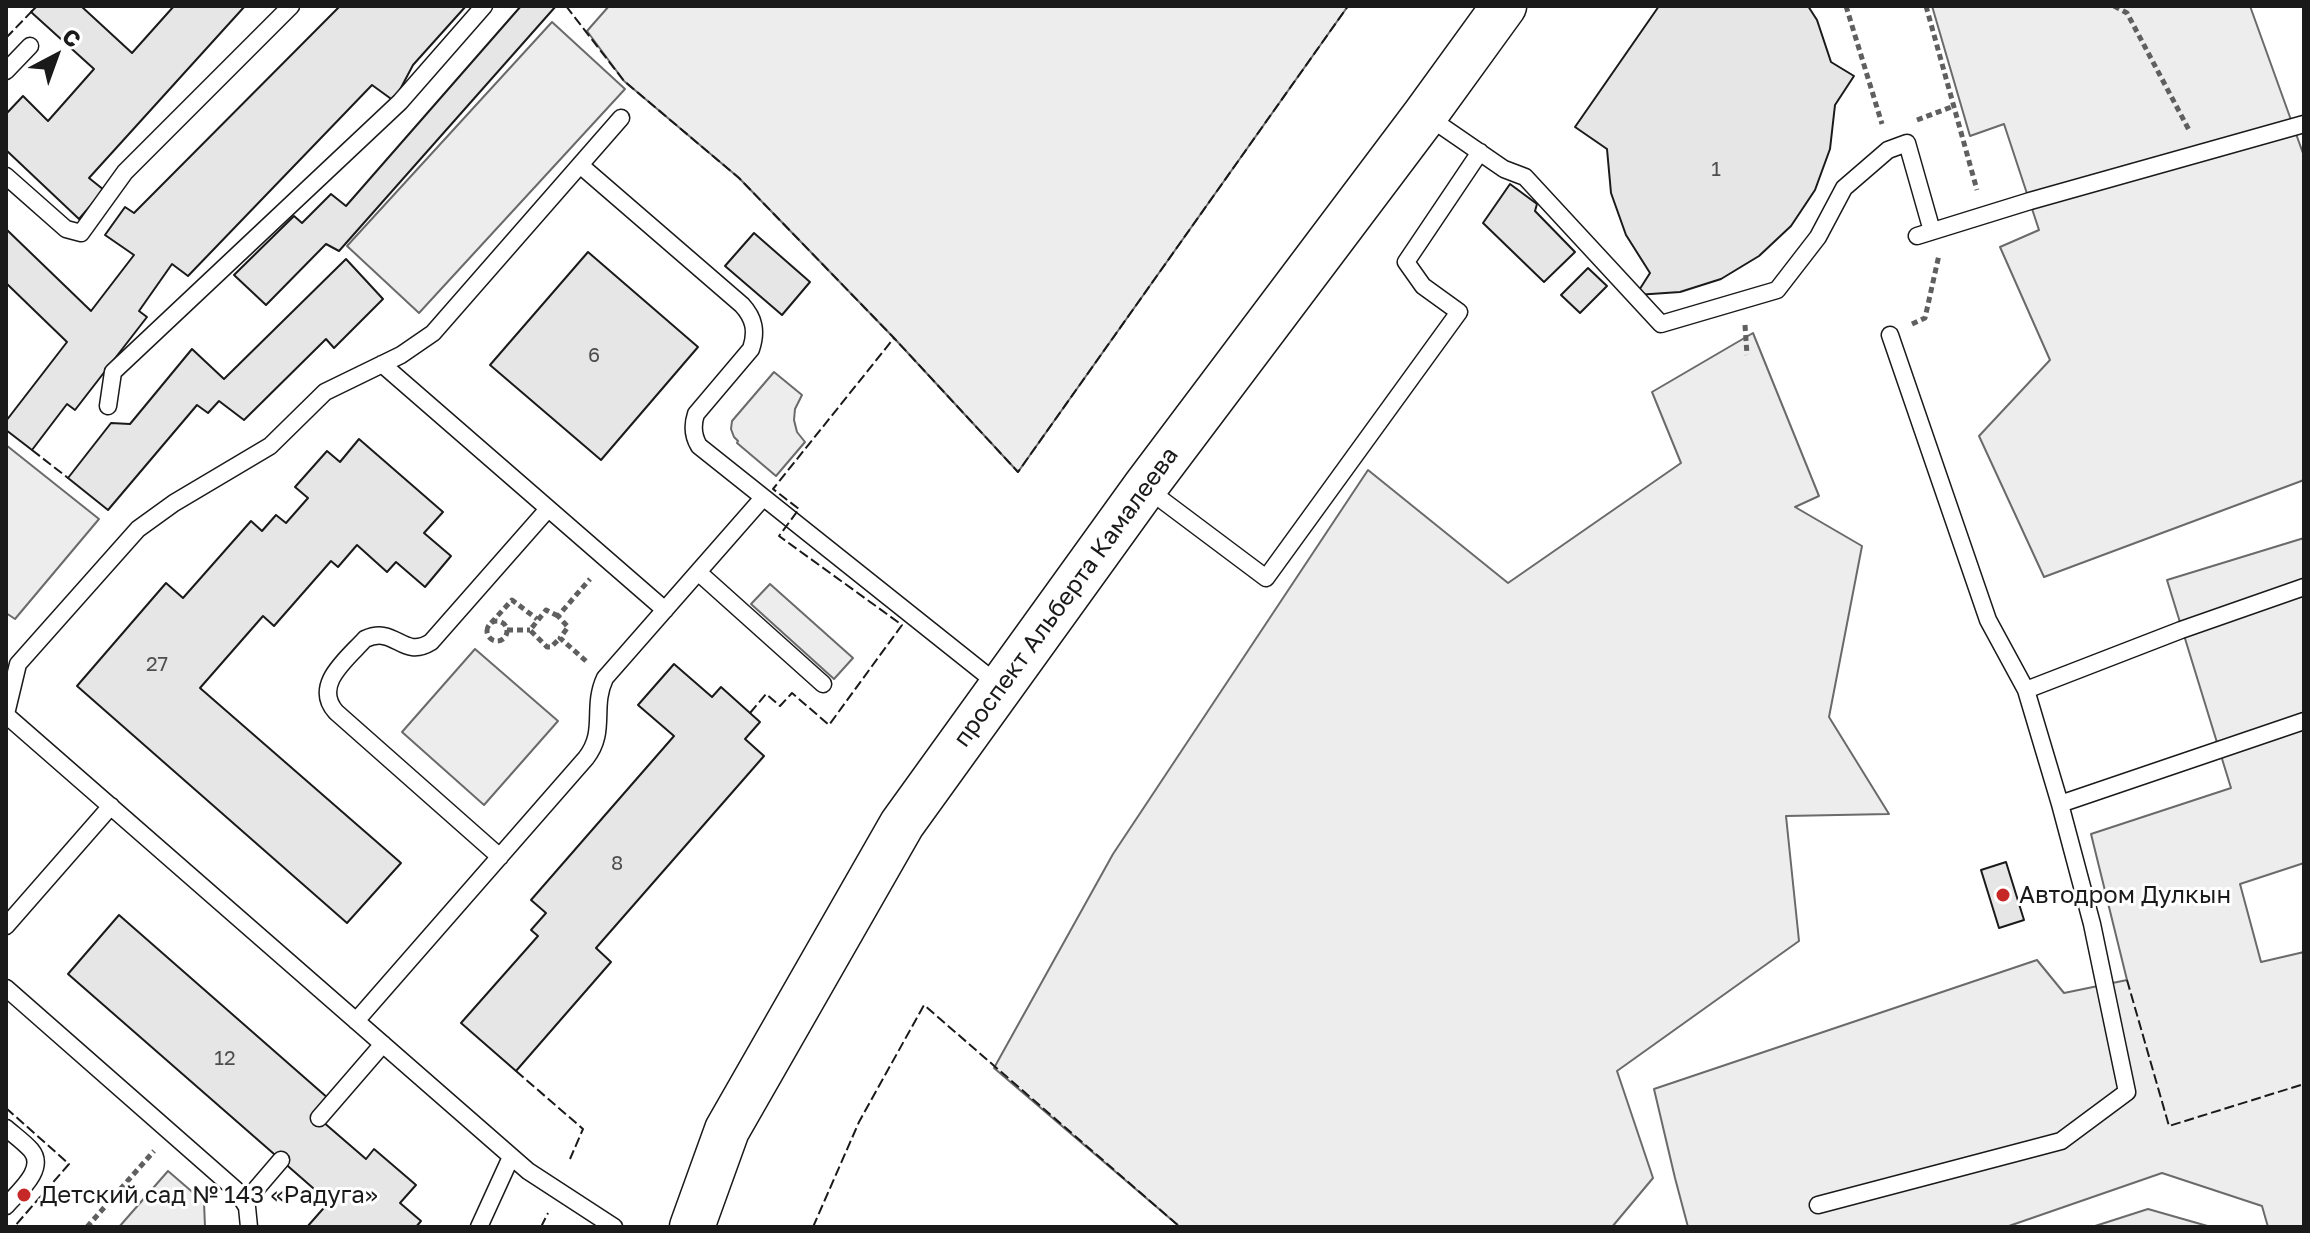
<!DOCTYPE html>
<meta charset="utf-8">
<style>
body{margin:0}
#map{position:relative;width:2310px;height:1233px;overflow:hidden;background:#fff;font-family:"Golos Text",sans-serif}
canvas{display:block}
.frame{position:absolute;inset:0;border:8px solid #1a1a1a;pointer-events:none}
.north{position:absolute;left:16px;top:16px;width:80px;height:80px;-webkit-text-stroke:6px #fff;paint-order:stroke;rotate:41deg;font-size:22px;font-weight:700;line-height:32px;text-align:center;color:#1a1a1a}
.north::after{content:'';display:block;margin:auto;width:28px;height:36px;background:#1a1a1a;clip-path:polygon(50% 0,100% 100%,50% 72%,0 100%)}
</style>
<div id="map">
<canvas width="2310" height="1233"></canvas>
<div class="frame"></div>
<div class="north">С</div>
</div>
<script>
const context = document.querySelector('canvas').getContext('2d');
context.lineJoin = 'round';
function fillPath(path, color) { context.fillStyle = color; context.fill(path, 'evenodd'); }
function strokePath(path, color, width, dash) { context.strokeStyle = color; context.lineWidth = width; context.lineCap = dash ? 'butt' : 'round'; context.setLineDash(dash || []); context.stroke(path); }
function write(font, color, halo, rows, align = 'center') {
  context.font = font + ' "Golos Text",sans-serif'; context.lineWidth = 6; context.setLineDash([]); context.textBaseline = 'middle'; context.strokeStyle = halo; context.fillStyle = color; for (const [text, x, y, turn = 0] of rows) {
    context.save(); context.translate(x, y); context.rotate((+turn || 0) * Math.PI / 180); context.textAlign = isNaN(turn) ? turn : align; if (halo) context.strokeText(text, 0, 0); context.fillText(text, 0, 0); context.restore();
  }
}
const built = new Path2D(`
 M609 6H1348L1018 472 894 338 739 178 624 81 587 31Z
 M1932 6H2250L2304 156V480L2044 577 1979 436 2050 360 2000 247 2039 230 2004 124 1970 136Z
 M552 22 625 89 419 313 347 246Z
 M1753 333 1819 496 1795 507 1862 546 1829 717 1889 814 1786 816 1799 941 1617 1071 1653 1178 1612 1227H1180L994 1068 1113 854 1368 470 1508 583 1681 463 1652 392Z
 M774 372 802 395 795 409 794 420 797 432 805 442 776 476 737 443 738 441 734 437 731 429 732 421Z
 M6 445 99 519 15 619 6 613Z
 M2304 538V863L2240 884 2261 962 2304 952V1227H2268L2262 1206 2162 1173 2006 1227H1688L1675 1178 1654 1089 2037 960 2064 993 2127 980 2091 834 2231 788 2167 580Z
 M770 584 853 658 834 679 751 604Z
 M475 649 558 721 484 805 402 732Z
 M168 1171 204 1202 205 1227H119Z
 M2148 1209 2211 1227H2092Z`);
fillPath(built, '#ededed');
strokePath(built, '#6a6a6a', 2);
const building = new Path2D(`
 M37 6H81L132 53 174 6H245L89 178 104 190 79 219 6 150V114L23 96 48 121 94 69 31 12Z
 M340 6H466L413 65 394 101 372 85 188 276 172 264 139 311 147 317 75 410 67 404 32 450 6 430V421L67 342 6 283V229L91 311 134 255 105 235 125 207 134 213Z
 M521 6H556L339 251 326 244 266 305 234 275 294 216 302 223 331 194 346 206Z
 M1659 6H1808L1817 20 1831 62 1854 76 1835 105 1830 149 1815 190 1791 226 1759 256 1721 279 1680 292 1636 295 1650 273 1626 235 1611 193 1607 149 1575 127Z
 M1510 184 1537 204 1535 211 1575 252 1544 282 1483 223Z
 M754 233 810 282 782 315 725 266Z
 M588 252 698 347 601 460 490 365Z
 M346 259 383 299 334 348 326 339 244 420 219 401 208 413 197 405 108 510 68 478 111 423 130 424 192 349 224 379Z
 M1588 268 1607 286 1580 313 1561 295Z
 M359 439 443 512 424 533 451 556 425 587 396 562 387 572 357 545 338 567 331 561 274 626 263 616 200 688 401 863 347 923 77 686 166 583 183 598 251 521 262 531 276 515 286 523 308 498 295 487 327 451 340 462Z
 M674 664 712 697 721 687 760 722 745 739 764 756 596 948 611 962 516 1071 461 1023 538 936 531 930 546 913 531 900 674 736 638 705Z
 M2006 862 2024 920 1999 928 1981 870Z
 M119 915 329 1099 315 1115 366 1159 374 1149 416 1185 400 1203 421 1221 416 1227H307L329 1202 68 974Z`);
fillPath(building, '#e6e6e6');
strokePath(building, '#1a1a1a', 2);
const service = new Path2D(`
 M6 71 30 46
 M1427 116 1504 169 1525 177 1661 324 1777 290 1818 237 1844 188 1888 150 1907 143 1932 231
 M580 165 742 305C754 318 757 331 751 349L696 414C692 426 693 436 699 446L999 685
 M6 176 66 229 81 233 125 172 291 6
 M1917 236 2030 201 2304 124
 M1890 335 1988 620 2026 690
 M382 364 665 610
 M108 406 113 372 400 102 484 6
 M1146 488 1266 578 1459 312 1423 286 1406 262 1480 152
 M698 572 823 684
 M6 714 18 664 138 529 174 503 270 446 325 392 401 355 433 333 621 118
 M6 715 528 1171 614 1227
 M2060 804 2026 690 2181 630 2304 587
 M500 857 336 712C312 685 347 659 365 639 396 625 402 660 431 642L548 509
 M6 926 111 806
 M6 988 236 1190 247 1207 249 1227
 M356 1021 586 758C607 731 591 708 605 678L762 499
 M319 1118 383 1044
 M6 1128C14 1135 24 1142 31 1150 47 1169 18 1192 6 1206
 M245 1202 281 1160
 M1818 1205 2061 1141 2127 1092 2092 924 2060 804 2304 721
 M479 1227 511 1157`);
const secondary = new Path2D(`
 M692 1227 727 1130 902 824 1145 487 1425 115 1504 6`);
strokePath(service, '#1a1a1a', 19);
strokePath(secondary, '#1a1a1a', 47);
strokePath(new Path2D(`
 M1846 6 1882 124
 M1926 6 1977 190
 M2114 6 2127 13 2189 130
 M1917 120 1954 106
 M1912 324 1925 318 1939 255
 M1745 325 1747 355
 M558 616 546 610 530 630 547 647H551L560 638
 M487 631a10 10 0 1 1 20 0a10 10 0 1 1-20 0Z
 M491 623 512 600 537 619
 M507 630H530
 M586 661 560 638 568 627 558 616 590 579
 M87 1227 154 1151`), '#5f5f5f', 5, [6, 4]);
strokePath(service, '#fff', 16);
strokePath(secondary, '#fff', 44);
strokePath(new Path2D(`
 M566 6 624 81 739 178 894 338 1018 472 1348 6
 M6 38 34 9
 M32 450 68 478
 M750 713 766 694 780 706 792 693 829 725 902 625 779 536 799 509 773 489 894 338
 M2127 980 2169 1126 2304 1084
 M516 1071 583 1129 570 1159
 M6 1108 69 1164 14 1227
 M541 1227 548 1213
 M813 1227 859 1122 924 1005 1180 1227`), '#1a1a1a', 2, [10, 4]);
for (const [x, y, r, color] of [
 [2003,895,8,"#c62828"],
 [24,1195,8,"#c62828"]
]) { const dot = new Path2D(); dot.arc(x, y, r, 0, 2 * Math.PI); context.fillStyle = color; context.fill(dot); strokePath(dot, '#fff', 3); }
write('20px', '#4d4d4d', null, [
 ["1",1716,170],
 ["6",594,356],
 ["27",157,665],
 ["8",617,864],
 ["12",225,1059]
]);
write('24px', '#1a1a1a', '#fff', [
 ["проспект Альберта Камалеева",1066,597,-54]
]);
write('24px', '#1a1a1a', '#fff', [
 ["Автодром Дулкын",2019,895],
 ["Детский сад № 143 «Радуга»",40,1195]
], 'left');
</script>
